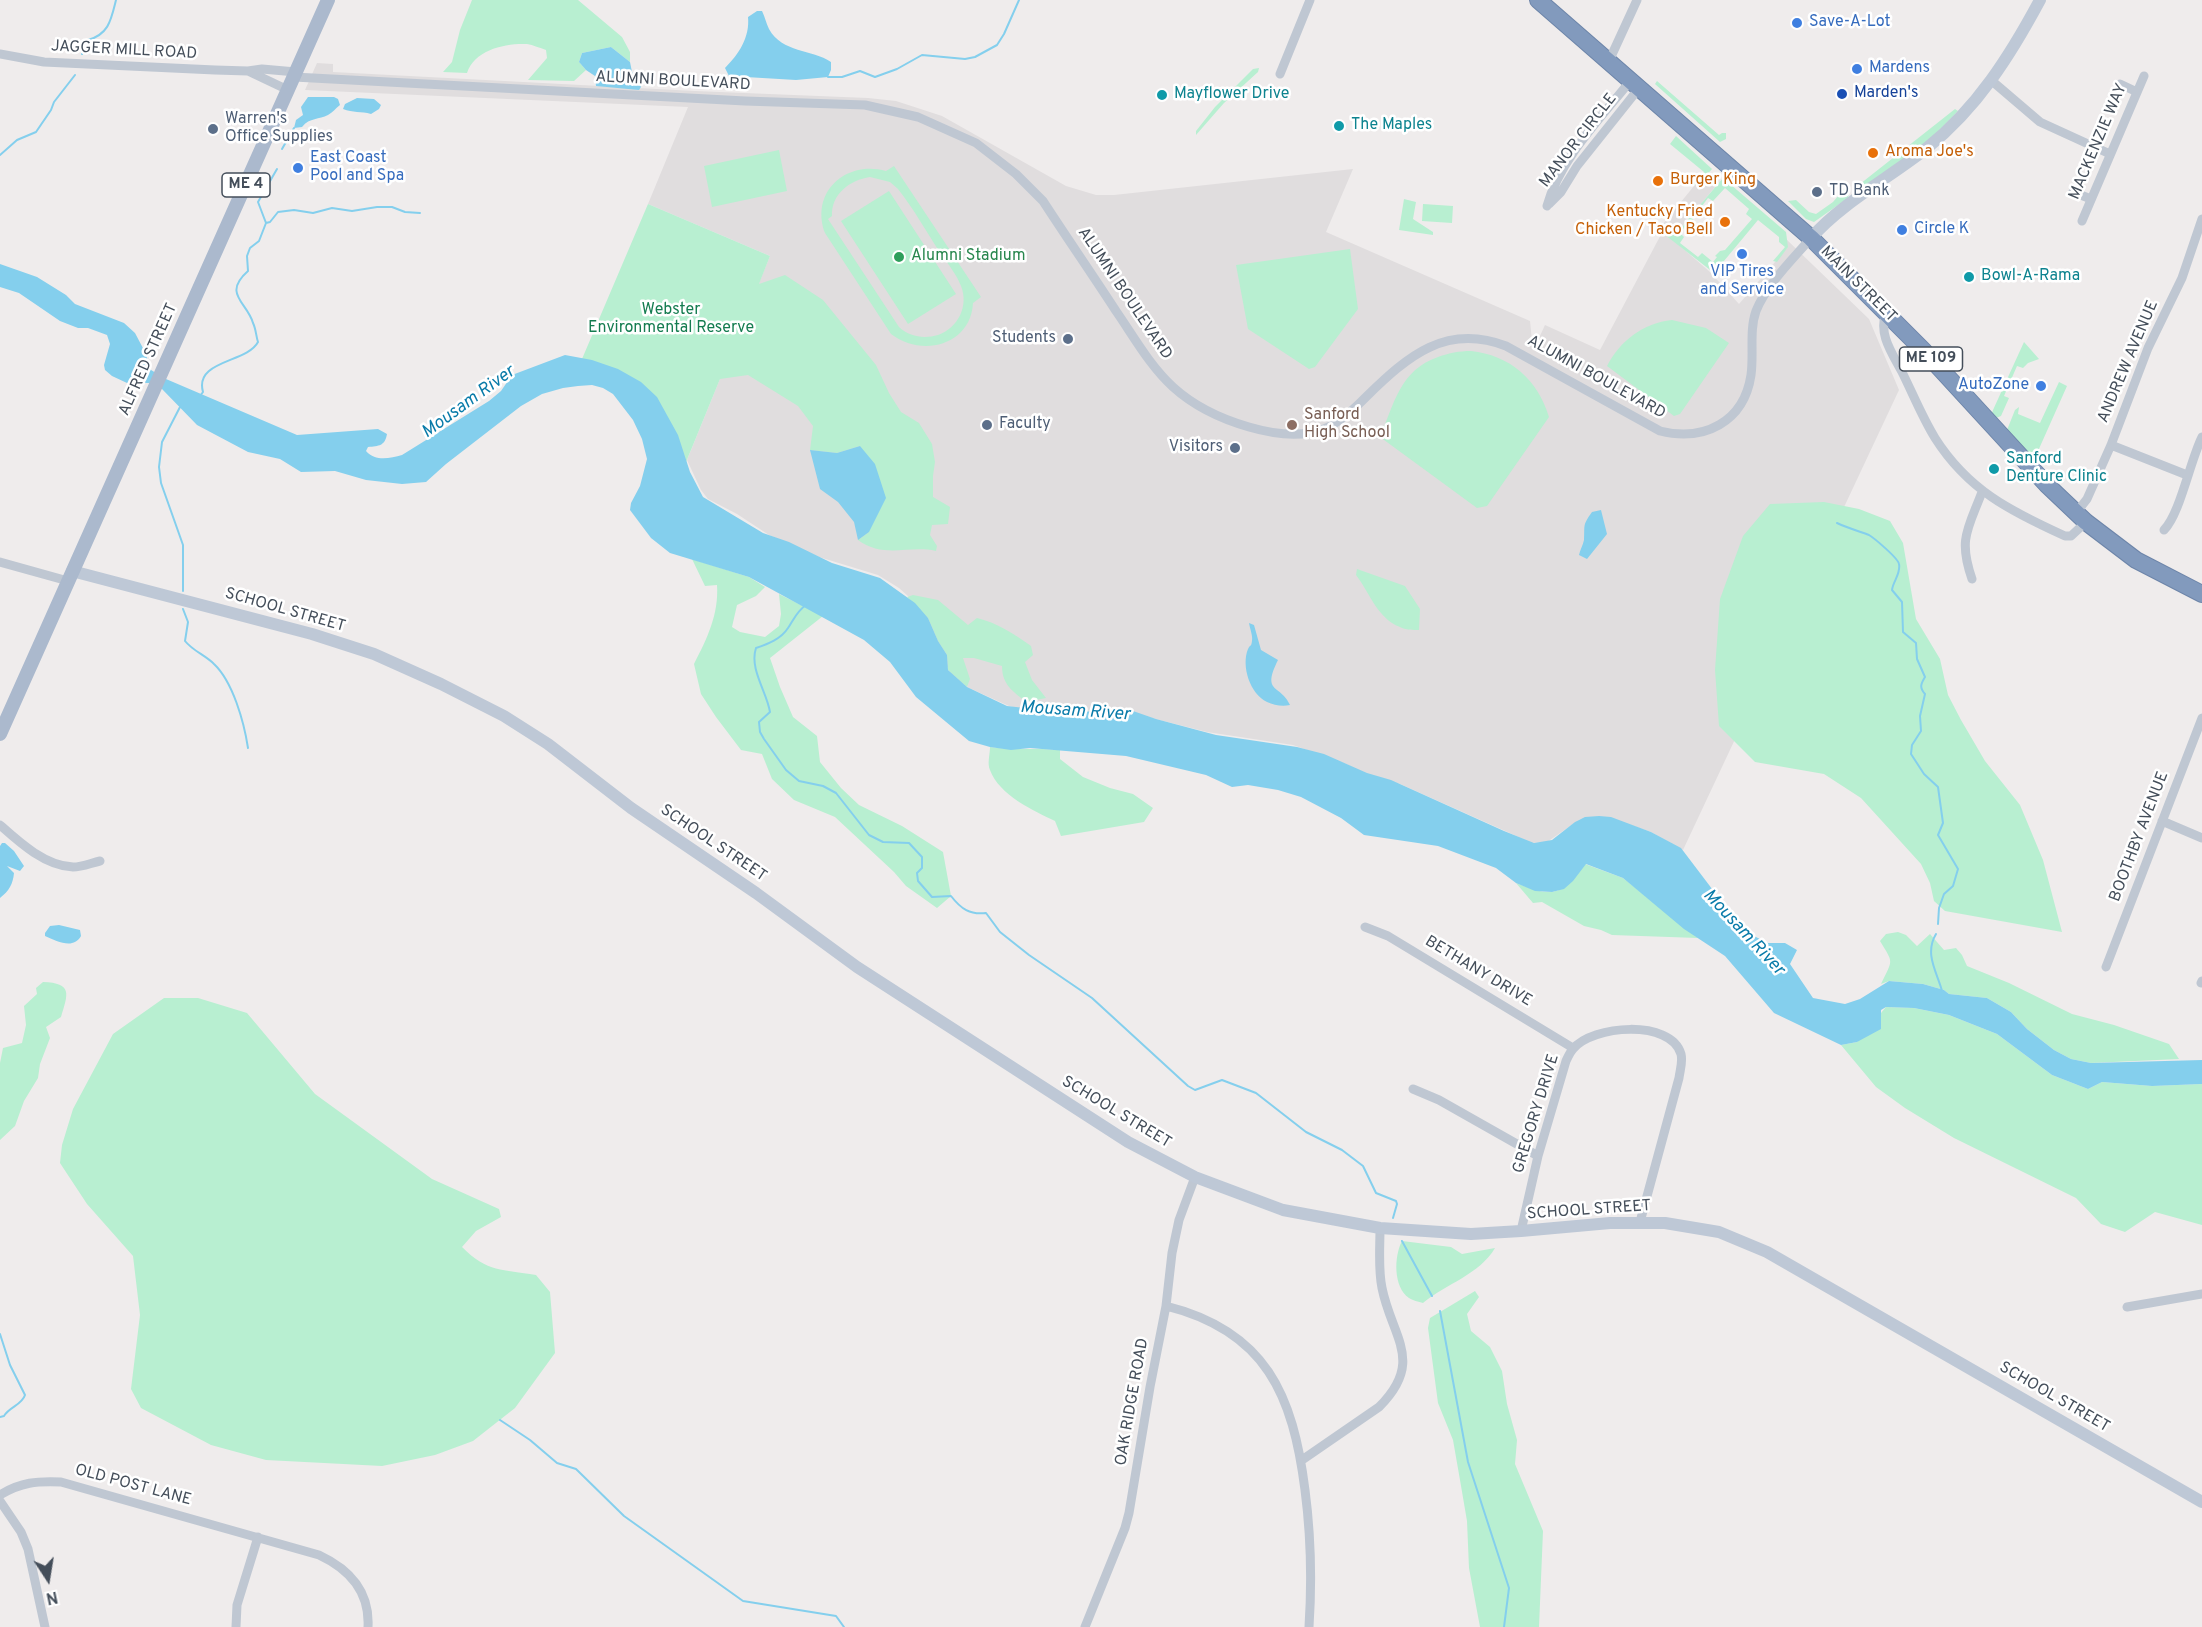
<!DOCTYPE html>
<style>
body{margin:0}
#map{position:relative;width:2202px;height:1627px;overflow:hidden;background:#efecec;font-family:Overpass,sans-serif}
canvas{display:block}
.north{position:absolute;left:18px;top:1549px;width:60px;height:60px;-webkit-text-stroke:4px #fff;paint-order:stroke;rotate:168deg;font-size:16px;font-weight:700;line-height:24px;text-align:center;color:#444e5a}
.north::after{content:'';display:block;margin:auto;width:21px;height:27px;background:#444e5a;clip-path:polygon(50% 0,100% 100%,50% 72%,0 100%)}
</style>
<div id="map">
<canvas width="2202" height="1627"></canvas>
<div class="north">N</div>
</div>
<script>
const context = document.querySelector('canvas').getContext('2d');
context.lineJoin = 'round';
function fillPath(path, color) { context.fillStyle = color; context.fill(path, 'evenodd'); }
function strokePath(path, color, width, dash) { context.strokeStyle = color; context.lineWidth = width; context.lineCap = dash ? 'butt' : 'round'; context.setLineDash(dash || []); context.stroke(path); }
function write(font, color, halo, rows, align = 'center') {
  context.font = font + ' Overpass,sans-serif'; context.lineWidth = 5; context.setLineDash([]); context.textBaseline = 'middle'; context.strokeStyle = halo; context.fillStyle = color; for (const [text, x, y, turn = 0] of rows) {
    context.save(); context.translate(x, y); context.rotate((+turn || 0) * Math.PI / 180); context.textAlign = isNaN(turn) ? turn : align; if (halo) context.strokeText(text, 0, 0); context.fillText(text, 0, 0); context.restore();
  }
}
fillPath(new Path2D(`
 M317 63 333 64V72L695 91 868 98 896 101 942 116 1066 186 1096 195H1114L1353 169 1326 232 1530 321 1533 351 1545 325 1600 350 1666 225 1663 224 1707 170 1720 181 1672 239 1710 272 1739 304 1787 248 1786 239 1869 319 1899 390 1683 850 1651 832 1610 818 1590 817 1579 820 1547 842 1532 843 1400 784 1366 774 1346 764 1293 745 1207 732 1116 709 1061 715 1037 713 1009 706 969 688 952 676 909 597 899 588 878 575 819 557 769 535 737 514 708 499 701 490 687 460 770 256 648 204 688 107 305 90Z`), '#e0ddde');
fillPath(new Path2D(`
 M472 0H578L622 37 630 52V62L611 47 582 53 579 62 586 70 574 81 528 80 547 58 546 50C540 48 533 45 527 44 505 43 474 50 467 73L443 72 452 62 460 30Z
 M1259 68 1258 72 1224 103 1196 135V131L1215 107 1253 69Z
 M1657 81 1719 135 1722 133H1726V139L1720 142 1655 84Z
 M1955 109 1958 111 1928 142 1866 187 1860 184Z
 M1676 136 1712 169 1699 184 1695 185 1690 181 1698 178 1704 172 1670 144Z
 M779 150 787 191 712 207 704 166Z
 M894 166 981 297 973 303C971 345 922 358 891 334L825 233C810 192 846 160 886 171ZM870 177 890 182 898 189C914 209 927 233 941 254 948 264 957 275 961 286 969 306 958 328 938 335 924 339 910 337 899 327L828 219 832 216C831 194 850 180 870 177Z
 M1723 178 1786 232 1788 247 1777 262 1773 261 1785 247 1779 242V237L1758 220 1714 273 1660 231 1667 225 1673 230 1683 226 1689 218H1692L1696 224 1690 221 1680 233 1684 237 1680 243 1698 257 1702 253 1713 262 1717 257 1715 256 1720 251 1725 250 1752 219 1746 214 1749 209 1725 188 1713 201 1708 198 1702 206 1706 211 1700 209V205Z
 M1845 188 1849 192 1848 198 1814 222 1806 219 1788 201 1796 200 1809 212 1816 214 1833 202Z
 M889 191 956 294 908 324 841 221Z
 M1404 199 1416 202 1413 219 1433 232V235L1399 230Z
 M648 204 770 256 759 284 785 275 823 300 876 365 889 393 901 412 919 423 932 444 935 462 933 476V497L950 507 948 524 932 525 930 535 937 546 936 551C908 545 884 559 858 540L869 532 860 446 837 453 810 450 813 426 798 406 748 375 720 379 673 494 657 429 579 366Z
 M1423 204 1453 206 1452 223 1422 221Z
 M1350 249 1358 309 1315 367 1309 369 1248 329 1236 265Z
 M1672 320 1706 328 1729 343 1680 414 1674 416 1607 366C1620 341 1643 323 1672 320Z
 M2024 342 2039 359 2028 363 2023 368 2017 366 2004 396 2009 398 2001 416 1996 418 1992 413 1993 410Z
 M1471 351C1509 355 1538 379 1549 417L1487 506 1477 508 1380 437C1394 404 1400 370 1438 357 1449 353 1459 351 1471 351Z
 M2059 382 2067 386 2034 460 2007 430 2015 410 2019 407 2018 414 2040 423Z
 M1824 502 1859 509 1890 521 1903 543 1916 619 1940 659 1948 695 1961 720 1985 761 2020 805 2043 860 2062 932 1945 911 1934 901 1930 883 1921 864 1861 798 1824 774 1755 762 1719 726 1715 670 1720 599 1743 536 1770 504Z
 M692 559 749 577 765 587 756 596 737 605 732 627 740 632 765 637 779 626 781 614 779 594 823 616 770 658 780 687 793 717 817 736 820 762 841 788 859 805 902 826 943 852 951 896 937 908 906 886 894 872 835 817 794 800 772 779 762 754 741 750 716 717 701 694 694 664C707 639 719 614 717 585L705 586Z
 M1357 569 1405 586 1420 609 1419 630C1414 630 1405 630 1400 627 1377 618 1370 593 1356 575Z
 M913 595 938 600 968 625 977 618C998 623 1014 634 1031 646L1033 655 1025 662 1032 680 1046 698 1026 702C1013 691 1002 685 1002 666L974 658H963L970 679 967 687 948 670 947 655 938 641 928 618 907 597Z
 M990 747C1013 750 1037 748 1060 750V759L1083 777 1110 788 1133 794 1153 808 1144 822 1061 836 1055 821C1034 811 999 795 990 770 987 764 990 754 990 747Z
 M1585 864 1623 878 1698 938 1612 935 1601 930 1584 926 1542 902 1533 903 1516 883C1553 898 1562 896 1585 864Z
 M1898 932 1906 935 1917 946 1930 934 1944 950 1956 948 1962 955 1967 966 2009 983 2072 1014 2114 1025 2169 1044 2179 1059 2091 1063 2071 1059 2054 1050 2027 1029 2011 1012 1987 998 1949 994 1944 990 1923 984 1889 981 1881 984C1893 959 1894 964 1880 941L1886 934Z
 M43 982C73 983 68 994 61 1017L46 1027 50 1038 40 1064 38 1078 24 1101 15 1126 0 1140V1063L3 1048 22 1043 26 1025 24 1006 37 994 36 988Z
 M164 998H198L247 1013 315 1094 432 1179 499 1209 501 1217 476 1231 462 1247C488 1273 502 1269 536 1275L550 1292 555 1353 515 1408 473 1441 435 1455 382 1466 266 1460 211 1445 141 1408 131 1389 140 1315 133 1256 87 1204 60 1163 62 1145 73 1109 113 1034Z
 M1886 1007 1914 1008 1949 1015 1997 1034 2052 1075 2088 1089 2102 1082 2152 1086 2202 1084V1225L2155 1212 2125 1232 2101 1224 2076 1198 1954 1138 1905 1108 1876 1087 1841 1045 1857 1042Z
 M1402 1241 1451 1247 1462 1254 1495 1248C1480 1274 1446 1284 1423 1303 1419 1302 1412 1300 1409 1298 1393 1287 1394 1256 1402 1241Z
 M1475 1291 1479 1297 1467 1314 1471 1331 1490 1347 1502 1371 1507 1404 1517 1440 1515 1464 1543 1531 1539 1627H1480L1469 1568 1467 1521 1460 1480 1453 1440 1438 1403 1428 1328 1430 1318Z`), '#b8efd1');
fillPath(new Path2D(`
 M757 11H762C765 17 766 23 769 29 782 53 812 49 831 62V70L828 77 796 80 729 76 725 68C739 54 750 37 748 17Z
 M611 47 630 62 632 72 641 87 639 90 596 86 595 76 586 70 579 62 582 53Z
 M308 97H334L338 99 340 105C336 108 332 113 328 115 319 120 310 117 302 127L294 128 296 120 303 115 301 107Z
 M357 98 374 99 381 105 379 109 371 114C361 111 353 113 343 109L345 104Z
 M0 264 37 277 66 295 75 304 124 323 135 333 145 352 151 370 166 379 297 435 378 429 387 434C385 446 379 446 368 447L366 451C376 462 390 458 402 455L489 401 501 391 512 375 565 355 592 360 618 369 641 382 657 397 678 435 690 472 703 497 763 533 789 542 832 563 880 578 915 603 928 618 938 641 947 655 948 670 967 687 1007 706 1070 713 1118 709 1133 711 1156 719 1216 735 1297 747 1324 754 1367 773 1391 780 1504 831 1534 843 1552 840 1575 822 1585 817 1599 816 1611 817 1651 832 1681 848 1725 906 1754 936 1768 943H1785L1797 950 1790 964 1813 998 1845 1004 1860 999 1889 981 1923 984 1944 990 1949 994 1987 998 2011 1012 2027 1029 2054 1050 2071 1059 2091 1063 2202 1060V1084L2152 1086 2102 1082 2088 1089 2052 1075 1997 1034 1949 1015 1914 1008 1886 1007 1881 1010V1029L1857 1042 1841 1045 1774 1013 1725 956 1684 929 1623 878 1586 864 1573 881 1564 889 1552 892 1535 891 1516 883 1496 868 1438 846 1364 835 1341 818 1301 797 1278 790 1248 785 1232 787 1206 775 1126 756 1030 748 1011 750 990 747 969 741 916 697 890 662 864 640 749 577 670 553 651 538 630 510 631 503 640 486 647 459 642 439 633 420 613 394 603 388 592 385 578 386 563 388 542 394 521 406 446 464 426 482 402 484 366 480 335 471 301 472 280 459 248 452 197 425 162 389 150 383H127L112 376 105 370 104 365 110 344 107 335 88 328H78L60 321 19 293 0 287Z
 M860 446 875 464 886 498 869 532 858 540 854 522 838 502 820 489 810 450 837 453Z
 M1601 510 1607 534 1587 559 1579 555C1580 550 1583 545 1584 540 1585 525 1582 526 1592 512Z
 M1249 623 1254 625 1261 650 1278 660C1261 694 1281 684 1290 705 1282 707 1274 705 1267 702 1250 694 1241 666 1248 649 1251 643 1251 648 1252 641 1253 636 1250 629 1249 623Z
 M2 843H5L14 851 24 866 20 871 7 866 14 873C13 884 9 891 0 898V846Z
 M59 925 80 930 81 936C73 950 57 941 45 936V933L50 926Z`), '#84cfed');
strokePath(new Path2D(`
 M82 54 88 40C109 34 111 20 116 0
 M828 77H842L860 71 875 77 897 69 922 55 965 59 975 57 997 45 1004 34 1019 0
 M282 149 294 128
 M0 155 17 140 36 132 51 110 54 102 75 75
 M266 223 258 202 277 169
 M200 396 203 392C194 360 247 363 258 342 256 336 256 329 253 323 247 302 222 294 248 271L247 256 250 248 259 241 266 223 270 222 278 212 294 210 313 213 332 208 352 211 377 207H392L405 212 420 213
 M180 407 162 442 159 467 161 483 183 545V591
 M1837 523C1848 528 1858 531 1869 535 1874 538 1898 558 1899 564 1901 574 1893 581 1892 590L1902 602 1903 632 1916 643 1917 659 1925 677C1921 684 1919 687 1925 694L1920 716 1921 731 1912 745 1911 754 1924 774 1938 787 1943 823 1938 835 1958 869 1953 886 1944 894 1939 908 1938 924
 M806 605C797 611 794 619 788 628 781 639 768 644 756 648 749 669 767 692 770 712L759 722 760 732 764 739 786 770 799 781 823 786 836 793 869 835 883 842 909 843 922 857V868L917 873 918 881 932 897 951 896C961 909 970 915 986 913L1000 932 1029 955 1092 998 1188 1086 1195 1090 1222 1080 1256 1093 1306 1132 1342 1150 1363 1166 1376 1193 1396 1201 1397 1204 1393 1218
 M183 609 188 622 185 641C193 651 205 655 214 664 233 682 244 722 248 748
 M1936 934C1924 954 1937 972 1942 991
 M1402 1241 1432 1296
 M1440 1311 1468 1462 1509 1588 1504 1627
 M0 1334 10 1365 25 1395C22 1405 9 1407 4 1416L0 1417
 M500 1420 530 1440 557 1463 576 1469 624 1516 743 1601 836 1616 844 1627`), '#84cfed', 2);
const highway = new Path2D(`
 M1538 0 1811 238 1923 350 2047 485 2086 522 2136 560 2202 594`);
strokePath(highway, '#6d85a9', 18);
strokePath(new Path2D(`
 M0 54 44 62 215 70 248 71 262 69 296 72
 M1609 61 1637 0
 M248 71 288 90
 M1280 74 1310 0
 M294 77 745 101 865 105 918 117 976 143 1016 174 1043 201C1067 238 1092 274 1116 311 1134 337 1150 366 1173 387 1195 407 1221 419 1249 427 1273 434 1301 438 1324 429 1341 422 1355 408 1367 396 1408 356 1446 323 1506 346L1660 431C1704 442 1744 422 1751 375 1754 354 1749 331 1756 311 1767 284 1792 260 1811 238
 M1992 81 2040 122 2110 154
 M2120 84 2137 92
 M2073 192 2091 199
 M1549 204 1561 192 1577 166 1640 87
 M1547 206C1560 159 1601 118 1631 80
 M2082 221 2144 76
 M1886 313C1878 334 1892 353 1902 372 1913 394 1922 417 1935 438 1968 490 2010 511 2065 536H2071L2086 522
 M2111 445 2187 475
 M2076 513 2087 499 2111 445 2148 348 2182 278 2202 219
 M2164 530C2180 514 2190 461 2202 437
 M0 562 68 581
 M1972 579C1958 539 1968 529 1982 492
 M2162 821 2202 838
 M0 825C19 842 45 866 73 867 82 867 91 863 100 861
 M1365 927 1388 936 1573 1048
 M2106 967 2202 718
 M2201 983 2202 981
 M1413 1089 1439 1100 1538 1156
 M1521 1231 1538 1156 1566 1061C1568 1057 1570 1052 1573 1049 1592 1025 1671 1019 1681 1054 1683 1062 1680 1070 1679 1078L1640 1222
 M1166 1306C1266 1331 1293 1395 1305 1490 1311 1536 1312 1581 1309 1627
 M2127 1307 2202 1294
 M1302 1460 1379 1407C1425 1361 1392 1338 1382 1288 1378 1269 1380 1248 1380 1228
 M0 1495C21 1482 37 1481 61 1482L319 1555C349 1569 370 1591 368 1627
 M0 1501 21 1532 28 1549 45 1627
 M236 1627 237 1605 258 1537
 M1085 1627 1125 1528 1129 1513 1150 1387 1166 1306 1172 1253 1179 1220 1195 1177`), '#bfc7d2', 9);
strokePath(new Path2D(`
 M1811 238C1843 202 1889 178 1927 148 1977 108 2010 56 2040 0
 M72 571 312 634 374 654 441 684 504 716 548 744 631 808 756 893 857 967 1128 1142 1195 1177 1283 1210 1380 1228 1471 1234 1521 1231 1610 1223H1665L1719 1232 1767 1252 2202 1502`), '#bec8d6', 12);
strokePath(new Path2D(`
 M0 734 328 0`), '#abb9cd', 14);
strokePath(highway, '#829abd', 16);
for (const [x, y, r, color] of [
 [1797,23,6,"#3f7fe0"],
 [1857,69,6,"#3f7fe0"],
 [1842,94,6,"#1a4fb4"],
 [1162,95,6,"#0f9aa8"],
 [1339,126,6,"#0f9aa8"],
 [213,129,6,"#5c6f8a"],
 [1873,153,6,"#e8710a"],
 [298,168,6,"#3f7fe0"],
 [1658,181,6,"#e8710a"],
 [1817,192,6,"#5c6f8a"],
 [1725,222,6,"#e8710a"],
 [1902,230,6,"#3f7fe0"],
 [1742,254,6,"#3f7fe0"],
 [899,257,6,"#2e9e5b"],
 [1969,277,6,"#0f9aa8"],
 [1068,339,6,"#5c6f8a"],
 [2041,386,6,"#3f7fe0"],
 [987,425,6,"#5c6f8a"],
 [1292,425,6,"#8d6e63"],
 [1235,448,6,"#5c6f8a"],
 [1994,469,6,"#0f9aa8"]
]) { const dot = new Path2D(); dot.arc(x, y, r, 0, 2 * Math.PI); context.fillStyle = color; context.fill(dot); strokePath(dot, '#fff', 2); }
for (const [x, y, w] of [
 [246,185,48],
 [1931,359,63]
]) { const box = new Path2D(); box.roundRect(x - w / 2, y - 12, w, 24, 4.5); context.fillStyle = '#fff'; context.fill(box); strokePath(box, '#444e5a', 1.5); }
write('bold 15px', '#444e5a', null, [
 ["ME 4",246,185],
 ["ME 109",1931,359]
]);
write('16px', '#366cbe', '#fff', [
 ["Save-A-Lot",1809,23],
 ["Mardens",1869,69],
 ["East Coast",310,159],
 ["Pool and Spa",310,177],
 ["Circle K",1914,230],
 ["VIP Tires",1742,273,"center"],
 ["and Service",1742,291,"center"],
 ["AutoZone",2029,386,"right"]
], 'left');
write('16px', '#444e5a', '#fff', [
 ["JAGGER MILL ROAD",124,51,3],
 ["ALUMNI BOULEVARD",673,82,3],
 ["MANOR CIRCLE",1579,141,-52],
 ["MACKENZIE WAY",2099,142,-67],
 ["MAIN STREET",1858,285,45],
 ["ALUMNI BOULEVARD",1124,294,56],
 ["ALFRED STREET",149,360,-66],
 ["ANDREW AVENUE",2129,362,-67],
 ["ALUMNI BOULEVARD",1596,378,29],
 ["SCHOOL STREET",285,611,16],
 ["BOOTHBY AVENUE",2140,837,-69],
 ["SCHOOL STREET",713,844,34],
 ["BETHANY DRIVE",1478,972,31],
 ["SCHOOL STREET",1116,1113,31],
 ["GREGORY DRIVE",1537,1114,-73],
 ["SCHOOL STREET",1589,1211,-4],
 ["SCHOOL STREET",2054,1398,30],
 ["OAK RIDGE ROAD",1133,1402,-80],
 ["OLD POST LANE",133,1486,15]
]);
write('16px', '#164399', '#fff', [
 ["Marden's",1854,94]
], 'left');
write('16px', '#0d838f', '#fff', [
 ["Mayflower Drive",1174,95],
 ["The Maples",1351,126],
 ["Bowl-A-Rama",1981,277],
 ["Sanford",2006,460],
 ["Denture Clinic",2006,478]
], 'left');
write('16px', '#4e5e75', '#fff', [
 ["Warren's",225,120],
 ["Office Supplies",225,138],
 ["TD Bank",1829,192],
 ["Students",1056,339,"right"],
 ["Faculty",999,425],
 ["Visitors",1223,448,"right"]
], 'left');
write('16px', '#c56008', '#fff', [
 ["Aroma Joe's",1885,153],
 ["Burger King",1670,181],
 ["Kentucky Fried",1713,213,"right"],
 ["Chicken / Taco Bell",1713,231,"right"]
], 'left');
write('16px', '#27864d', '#fff', [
 ["Alumni Stadium",911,257]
], 'left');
write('16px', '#147c50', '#fff', [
 ["Webster",671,311],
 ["Environmental Reserve",671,329]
]);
write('16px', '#785e54', '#fff', [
 ["Sanford",1304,416],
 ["High School",1304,434]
], 'left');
write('italic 18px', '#097ba9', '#fff', [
 ["Mousam River",469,403,-36],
 ["Mousam River",1075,712,4],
 ["Mousam River",1743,933,47]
]);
</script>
